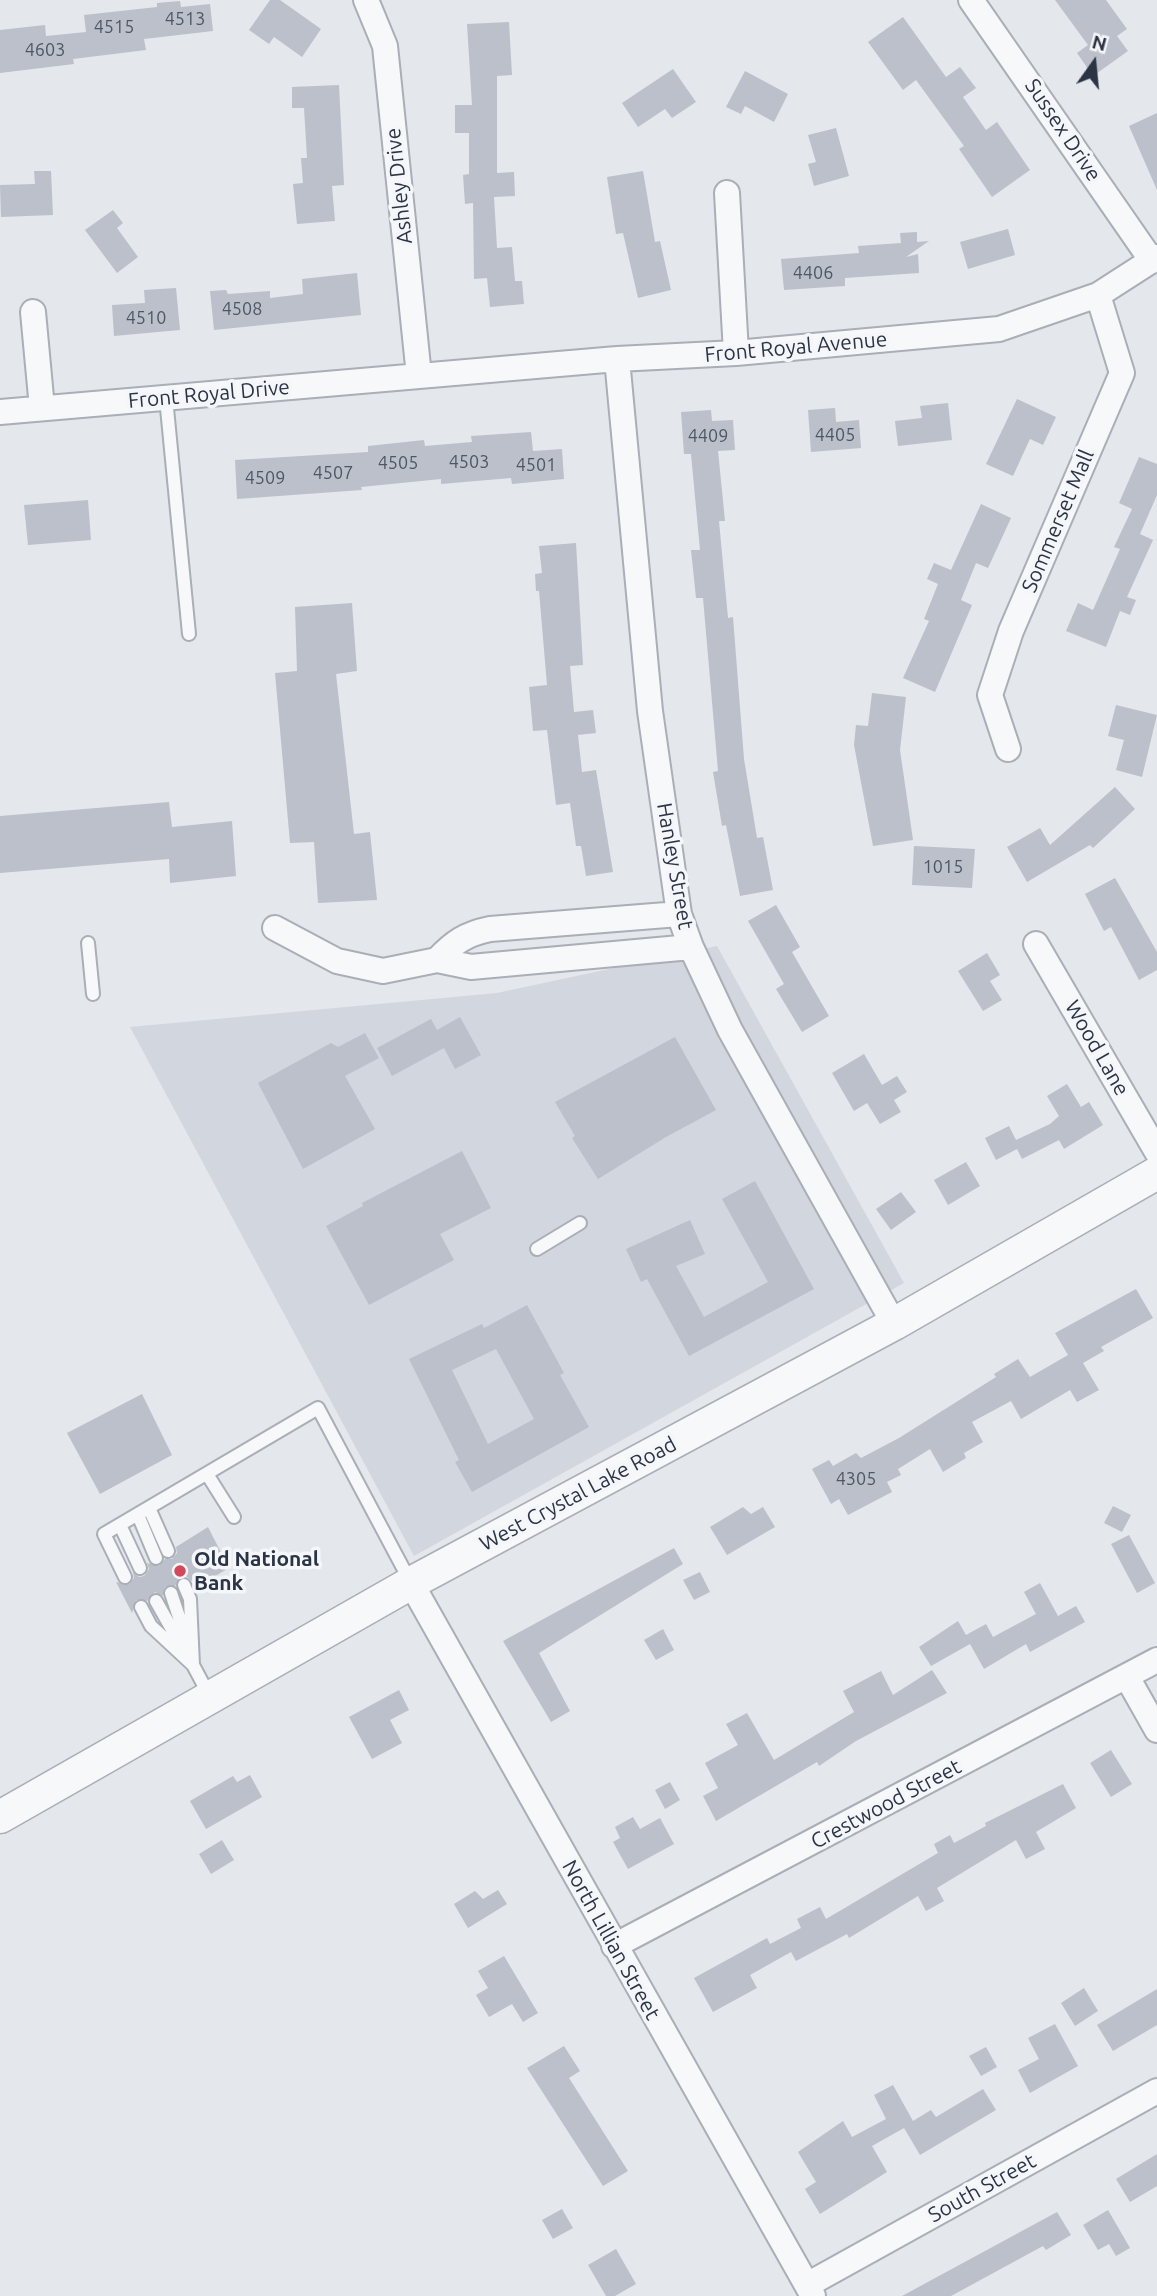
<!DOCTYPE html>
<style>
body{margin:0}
#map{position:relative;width:1157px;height:2296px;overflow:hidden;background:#e4e7ec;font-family:Ubuntu,sans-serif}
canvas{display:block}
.north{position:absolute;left:1059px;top:28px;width:70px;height:70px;-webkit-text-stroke:5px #f4f6f9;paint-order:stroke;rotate:15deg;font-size:19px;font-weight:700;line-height:28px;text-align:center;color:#2b3445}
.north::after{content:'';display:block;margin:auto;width:24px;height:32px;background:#2b3445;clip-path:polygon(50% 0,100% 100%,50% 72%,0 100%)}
</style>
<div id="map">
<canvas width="1157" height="2296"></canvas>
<div class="north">N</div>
</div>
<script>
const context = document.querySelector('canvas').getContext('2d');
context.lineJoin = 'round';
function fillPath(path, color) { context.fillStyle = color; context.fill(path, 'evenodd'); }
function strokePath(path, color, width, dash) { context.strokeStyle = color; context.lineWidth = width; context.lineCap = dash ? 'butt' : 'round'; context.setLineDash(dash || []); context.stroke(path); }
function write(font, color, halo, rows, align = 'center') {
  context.font = font + ' Ubuntu,sans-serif'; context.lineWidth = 7; context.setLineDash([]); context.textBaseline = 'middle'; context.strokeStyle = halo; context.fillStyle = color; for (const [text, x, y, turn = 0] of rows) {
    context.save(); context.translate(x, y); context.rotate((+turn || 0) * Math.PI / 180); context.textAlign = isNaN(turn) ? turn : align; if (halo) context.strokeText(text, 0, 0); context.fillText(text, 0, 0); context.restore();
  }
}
fillPath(new Path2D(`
 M717 946 904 1283 414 1556 130 1027 497 993Z`), '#d2d6de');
fillPath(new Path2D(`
 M270 0H280L321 29 302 57 274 37 269 44 249 30Z
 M1055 0H1106L1127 29 1117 36 1128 51 1093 76 1077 53 1088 45Z
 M180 1 181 7 210 4 213 31 144 39 146 50 73 59 74 64 0 73V30L45 25 46 36 86 32 84 15 157 7V3Z
 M903 17 946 77 960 67 976 88 963 97 986 130 997 122 1030 170 992 197 959 149 964 146 916 80 903 90 868 42Z
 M509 22 512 75 497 76V173L514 172 515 196 494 197 497 248 512 247 515 281H522L524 304 490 307 487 278 474 279 473 203 465 204 463 175 469 174V133H455V105H472L467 24Z
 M673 69 696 102 672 118 665 109 638 127 622 103Z
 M745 71 788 94 774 122 745 106 741 114 726 107Z
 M339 85 344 185 332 186 335 221 297 224 293 184 303 183 301 158H307L304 108H292V87Z
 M1157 113V190L1129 126Z
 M836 128 849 176 814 186 808 164 816 162 808 135Z
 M34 171H51L53 215 1 217 0 185 35 184Z
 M643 171 655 242 660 241 671 290 638 298 623 233 616 234 607 177Z
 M113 210 123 223 117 228 138 257 117 273 85 230Z
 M1008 229 1015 255 968 269 960 242Z
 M917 232V242L929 241 906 257 918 254 919 273 845 278V286L784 290 781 259 859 253 858 246 901 243 900 233Z
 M357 273 361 315 214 330 210 291 226 290 228 294 270 291V298L303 294 302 279Z
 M176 288 180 330 114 336 112 305 145 303 144 290Z
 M1017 399 1056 417 1043 445 1030 439 1013 476 986 464Z
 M948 403 952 440 898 446 895 421 922 418 920 406Z
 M835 408 836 422 859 420 861 448 811 452 808 410Z
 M711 410 712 421 733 420 735 450 718 451 725 521H719L728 618 733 617 744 759 757 838 763 837 773 890 740 896 726 825 722 826 713 772 718 771 703 598H696L691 550H700L691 454H684L681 412Z
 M531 432 533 451 562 449 564 479 512 484 511 478 441 484V479L361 487 362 490 237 499 235 460 368 452V446L424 440 425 446 472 442 471 436Z
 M1139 457 1157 464V495L1140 534 1153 540 1127 597 1136 600 1130 615 1120 611 1106 647 1066 631 1078 603 1093 610 1120 549 1114 547 1132 509 1119 503Z
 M88 500 91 540 28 545 24 505Z
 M981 504 1011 518 988 568 976 563 961 600 972 605 935 692 903 678 929 621 924 619 938 584 927 579 934 563 951 570Z
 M576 543 583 665 570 666 574 712 593 710 596 733 578 735 582 772 596 770 613 872 586 876 581 846H576L570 803 556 805 547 730 533 731 529 687 547 685 539 591H536L535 574 542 573 539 546Z
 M352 603 357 671 336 674 354 834 370 832 377 900 318 903 314 842 290 843 275 673 297 671 295 607Z
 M872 693 906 697 900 750 913 840 873 846 854 745 856 725 868 726Z
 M1116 705 1157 715 1142 777 1116 770 1124 740 1108 736Z
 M1115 787 1135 809 1093 848 1090 845 1027 882 1007 847 1040 828 1050 845Z
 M169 802 172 827 232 821 236 876 170 883 169 859 0 873V816Z
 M914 846 975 849 972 888 912 885Z
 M1115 878 1157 952V970L1139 980 1111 927 1104 931 1085 894Z
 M776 905 800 947 792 952 829 1016 802 1032 776 989 784 984 748 921Z
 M987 953 1000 975 990 981 1002 1000 983 1011 958 971Z
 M460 1017 481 1055 455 1069 444 1048 392 1076 377 1048 431 1019 437 1030Z
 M365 1033 379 1058 345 1076 375 1129 303 1169 258 1083 331 1043 338 1047Z
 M675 1037 716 1110 666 1137 598 1179 572 1138 575 1136 555 1102Z
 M864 1054 882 1085 897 1076 907 1092 894 1100 901 1112 880 1124 867 1103 854 1111 832 1073Z
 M1067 1084 1081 1107 1089 1102 1103 1125 1064 1149 1059 1140 1022 1159 1017 1149 996 1160 985 1138 1009 1126 1016 1140 1050 1124 1059 1116 1047 1096Z
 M462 1151 491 1208 440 1234 454 1260 369 1305 326 1226 363 1206 362 1203Z
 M966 1162 980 1186 948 1205 934 1180Z
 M755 1181 814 1289 689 1356 647 1279 641 1282 626 1249 690 1220 705 1254 676 1266 704 1317 768 1282 722 1199Z
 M901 1192 916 1212 891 1230 876 1209Z
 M1136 1289 1153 1318 1101 1347 1104 1351 1083 1363 1099 1390 1077 1402 1070 1390 1021 1419 1011 1401 972 1422 983 1442 964 1453 966 1458 943 1472 930 1449 898 1469 901 1475 887 1482 892 1492 848 1515 839 1499 831 1504 812 1469 829 1460 833 1466 856 1453 861 1458 899 1438 996 1377 994 1374 1018 1359 1030 1377 1068 1355 1055 1333Z
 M527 1305 564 1373 560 1375 589 1427 472 1492 455 1462 459 1460 409 1359 482 1324 484 1328ZM496 1349 534 1419 488 1444 452 1370Z
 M142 1394 172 1455 100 1494 67 1433Z
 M1113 1506 1131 1515 1122 1532 1104 1523Z
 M743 1507 751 1514 763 1507 775 1527 727 1555 710 1527Z
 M208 1527 229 1568 210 1579 208 1574 192 1581 186 1576 180 1577 175 1586 165 1587 163 1596 155 1592 147 1601 136 1600 132 1613 116 1582 129 1584 134 1578 133 1572 139 1577 144 1576 149 1569 147 1563 159 1566 165 1559H172L177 1553 176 1547Z
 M1129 1535 1155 1583 1137 1593 1111 1544Z
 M674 1548 683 1564 539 1653 570 1711 551 1722 503 1641Z
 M700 1572 710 1592 694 1600 683 1580Z
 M1040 1583 1058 1616 1076 1606 1085 1622 1030 1652 1026 1644 984 1669 970 1644 931 1666 919 1647 958 1621 966 1635 986 1624 993 1637 1036 1614 1024 1592Z
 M663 1629 674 1650 656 1660 644 1640Z
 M932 1670 947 1693 856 1741 819 1766 817 1762 716 1821 703 1796 718 1788 705 1763 738 1745 726 1724 747 1713 774 1760 854 1712 843 1691 881 1671 893 1695Z
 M399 1690 409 1710 390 1720 402 1743 372 1759 349 1717Z
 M1111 1750 1132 1784 1111 1797 1090 1763Z
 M250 1775 262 1797 206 1829 190 1801 233 1776 237 1782Z
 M670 1782 680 1800 665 1809 655 1790Z
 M1063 1784 1076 1808 1036 1832 1045 1849 1026 1859 1016 1840 937 1888 944 1901 926 1911 918 1896 849 1938 847 1934 796 1961 791 1952 750 1975 757 1988 713 2012 694 1978 767 1938 770 1944 801 1928 797 1919 820 1907 826 1919 938 1853 934 1844 950 1835 954 1843 986 1826 985 1823Z
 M633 1817 640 1829 660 1818 674 1844 628 1869 613 1842 620 1838 615 1827Z
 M222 1840 234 1860 211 1874 199 1854Z
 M498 1890 507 1904 468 1928 454 1904 475 1891 483 1899Z
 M504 1956 538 2013 523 2022 512 2004 489 2017 476 1995 488 1988 478 1971Z
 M1084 1988 1098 2011 1075 2026 1061 2003Z
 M1157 1989V2025L1113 2051 1097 2025Z
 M1055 2024 1078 2066 1030 2093 1018 2070 1039 2059 1028 2038Z
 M564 2046 580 2071 569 2078 628 2171 603 2186 527 2068Z
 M986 2047 997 2067 981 2076 969 2056Z
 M893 2085 913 2121 931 2110 936 2117 983 2089 996 2110 920 2155 904 2128 872 2146 887 2172 820 2214 805 2189 816 2182 798 2152 843 2121 852 2137 886 2119 874 2095Z
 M1157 2154V2186L1130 2202 1116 2179Z
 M562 2209 573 2228 553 2239 542 2220Z
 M1108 2210 1130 2248 1116 2256 1109 2244 1098 2250 1083 2225Z
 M1057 2212 1071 2235 1046 2250 1043 2246 951 2296H902Z
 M616 2249 636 2284 615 2296H606L588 2265Z`), '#bbc0ca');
const service = new Path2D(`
 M166 398 189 634
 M88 943 93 994
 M537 1249 580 1223
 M207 1474 234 1517
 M149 1508 168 1551
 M138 1515 156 1558
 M120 1525 140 1568
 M125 1577 104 1534 318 1408 411 1583
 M184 1585 190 1599 193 1665
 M171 1593 186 1638
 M156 1601 183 1649
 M141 1607 151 1626 193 1665 210 1697`);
const minor = new Path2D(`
 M366 0 385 46 419 376
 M971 0 1152 261
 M727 193 736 353
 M33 312 42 408
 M617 359 650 711 679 914 691 947 730 1030 894 1324
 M0 412 617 359 736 353 999 329 1098 295 1157 257
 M1008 749 990 695 1011 631 1122 373 1098 295
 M275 928 337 961 383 971 437 960 471 967 691 947
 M1036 944 1157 1152
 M437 960C454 942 466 934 490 929L679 914
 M411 1583 813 2296
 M1127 1677 1157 1730
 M614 1946 1157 1660
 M807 2285 1157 2091`);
const tertiary = new Path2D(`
 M0 1817 411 1583 894 1324 1157 1173`);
strokePath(service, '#a9aeb7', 16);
strokePath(minor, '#a9aeb7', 28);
strokePath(tertiary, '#a9aeb7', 35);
strokePath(service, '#f7f8fa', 12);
strokePath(minor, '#f7f8fa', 24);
strokePath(tertiary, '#f7f8fa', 32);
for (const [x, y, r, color] of [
 [180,1571,7,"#d1495b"]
]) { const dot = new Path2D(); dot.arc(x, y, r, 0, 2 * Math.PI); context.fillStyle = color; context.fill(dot); strokePath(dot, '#f4f6f9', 2.5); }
write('18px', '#4f5766', null, [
 ["4513",185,19],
 ["4515",114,27],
 ["4603",45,50],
 ["4406",813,273],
 ["4508",242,309],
 ["4510",146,318],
 ["4405",835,435],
 ["4409",708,436],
 ["4503",469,462],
 ["4505",398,463],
 ["4501",536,465],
 ["4507",333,473],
 ["4509",265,478],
 ["1015",943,867],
 ["4305",856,1479]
]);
write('21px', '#2b3445', '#f4f6f9', [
 ["Sussex Drive",1063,130,56],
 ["Ashley Drive",399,186,-96],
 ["Front Royal Avenue",796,347,-5],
 ["Front Royal Drive",209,394,-5],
 ["Sommerset Mall",1058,521,-67],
 ["Hanley Street",675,866,80],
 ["Wood Lane",1097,1048,60],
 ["West Crystal Lake Road",578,1494,-28],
 ["Crestwood Street",886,1804,-28],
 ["North Lillian Street",611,1940,61],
 ["South Street",982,2188,-29]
]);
write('bold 21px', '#2b3445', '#f4f6f9', [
 ["Old National",194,1559],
 ["Bank",194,1583]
], 'left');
</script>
